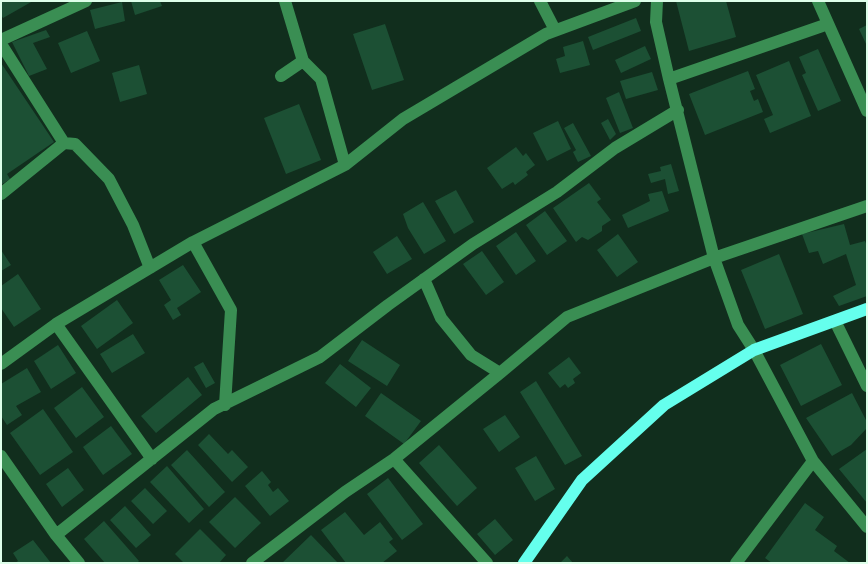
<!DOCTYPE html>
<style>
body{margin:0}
#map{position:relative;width:868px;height:564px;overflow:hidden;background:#112e1d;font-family:Karla,sans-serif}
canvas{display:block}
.frame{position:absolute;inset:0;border:2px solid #deffea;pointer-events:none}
</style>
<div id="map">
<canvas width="868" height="564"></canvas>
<div class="frame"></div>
</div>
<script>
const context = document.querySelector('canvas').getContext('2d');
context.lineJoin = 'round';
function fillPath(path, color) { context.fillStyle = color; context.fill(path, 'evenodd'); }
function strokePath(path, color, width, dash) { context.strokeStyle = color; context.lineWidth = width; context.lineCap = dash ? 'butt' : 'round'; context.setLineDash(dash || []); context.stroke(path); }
fillPath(new Path2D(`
 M1 1H33L3 18 1 15Z
 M131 1H160L162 6 135 15Z
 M676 1H726L736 37 689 51Z
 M122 2 125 21 95 29 90 10Z
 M636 18 641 31 593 50 588 37Z
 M385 24 404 80 372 90 353 34Z
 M867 25V46L859 29Z
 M46 30 50 37 33 43 47 69 29 76 12 42Z
 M87 31 100 61 71 73 58 43Z
 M583 41 590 65 560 73 556 59 565 56 563 47Z
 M645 46 651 59 621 73 615 60Z
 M818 49 841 101 818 111 802 75 806 73 799 57Z
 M789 61 811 116 770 133 764 119 773 115 756 75Z
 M1 63 54 142 7 174 10 179 1 185Z
 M139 65 147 94 120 102 112 73Z
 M748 71 755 89 750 91 754 101 758 99 763 112 705 135 689 94Z
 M652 72 658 90 626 99 620 81Z
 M619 92 633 128 620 133 606 98Z
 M299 104 321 160 286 174 264 118Z
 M608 119 616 134 610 140 601 123Z
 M558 121 571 149 547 161 533 133Z
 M573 123 591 156 578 162 573 152 576 150 564 128Z
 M516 147 523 156 526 153 535 165 526 172 528 175 515 185 513 182 502 189 487 168Z
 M671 164 679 191 668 194 665 179 651 183 648 174 661 171 660 167Z
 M589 183 601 199 597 202 611 220 602 226V231L588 240 582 237 576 242 553 208Z
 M456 190 474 222 454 234 435 201Z
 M662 191 669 211 628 228 622 215 650 201 648 194Z
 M423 202 446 241 424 254 408 228 403 214Z
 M545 211 567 241 547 255 526 225Z
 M844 224 850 245 865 241 867 246V296L839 306 833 296 856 285 846 254 823 264 818 251 809 253 802 234Z
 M516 232 536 261 516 275 496 246Z
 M618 234 638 262 617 277 597 250Z
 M397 236 412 259 387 274 373 252Z
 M1 250 11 265 1 271Z
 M482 251 504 282 486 295 463 264Z
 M779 254 803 314 765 329 741 270Z
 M183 265 201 292 177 308 181 315 173 320 164 305 171 300 159 280Z
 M18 274 41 309 14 327 1 308V286Z
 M117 300 133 323 97 349 81 326Z
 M133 334 145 353 112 373 100 354Z
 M362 340 400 365 387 386 348 361Z
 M821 344 842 385 801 406 780 365Z
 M58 345 76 373 51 389 34 361Z
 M569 357 581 373 573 379 575 383 568 388 565 384 560 388 548 373Z
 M203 362 215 383 206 388 194 367Z
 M340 364 371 388 356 407 325 383Z
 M27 368 41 392 16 406 22 415 7 425 1 416V384Z
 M188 377 202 395 156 433 141 416Z
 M536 381 582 456 565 465 520 392Z
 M82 387 104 417 76 438 54 408Z
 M381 393 421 421 404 444 365 416Z
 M852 393 867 422V428L851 445 832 456 806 418Z
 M43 409 73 452 40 475 10 433Z
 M505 415 520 437 499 452 483 429Z
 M111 426 132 454 103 475 83 447Z
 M209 434 228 454 232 450 248 467 232 482 198 445Z
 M439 445 477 488 457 506 419 463Z
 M867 449V503L839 469Z
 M187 450 225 492 209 507 171 465Z
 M536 456 555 489 535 501 515 468Z
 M167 466 204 509 189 523 150 482Z
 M68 468 84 490 62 507 46 484Z
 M262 471 271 482 268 485 273 492 278 488 289 501 270 516 245 486Z
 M388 478 423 524 402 540 367 494Z
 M145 488 167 511 153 524 131 501Z
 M235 497 261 523 235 548 209 522Z
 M805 503 824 517 815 530 837 546 834 551 850 563H772L765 558Z
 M125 506 151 535 136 548 110 520Z
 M345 512 364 535 380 522 393 539 389 542 397 551 382 563H346L321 530Z
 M495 519 513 540 495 555 477 534Z
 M104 521 139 561 137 563H105L84 539Z
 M200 529 226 555 219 563H184L175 554Z
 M311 535 338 563H282Z
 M33 540 51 563H15L18 561 13 553Z
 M567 556 573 563H560Z`), '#1c5034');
strokePath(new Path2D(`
 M540 1 555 30
 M657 1 656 22 669 79 714 258 738 325 754 350 813 461 867 527
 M818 1 867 111
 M1 40 86 1
 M1 44 64 143 1 194
 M303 61 321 79 345 165
 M281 76 303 61 285 1
 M669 79 828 24
 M64 143 75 144 109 179 133 225 150 268
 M193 242 231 310 225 405
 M424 279 441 318 471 355 500 373
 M835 321 867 386
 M56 324 152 459
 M1 364 56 324 193 242 345 165 403 119 546 34 635 1
 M1 456 56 535 79 563
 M394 459 487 563
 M56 535 214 409 320 357 388 305 473 244 557 192 615 148 678 110
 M252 563 345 492 394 459 500 373 567 317 714 258 867 206
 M736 563 813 461`), '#3a8e53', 12);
strokePath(new Path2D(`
 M524 563 582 480 664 405 754 350 867 309`), '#65ffed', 12);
</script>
